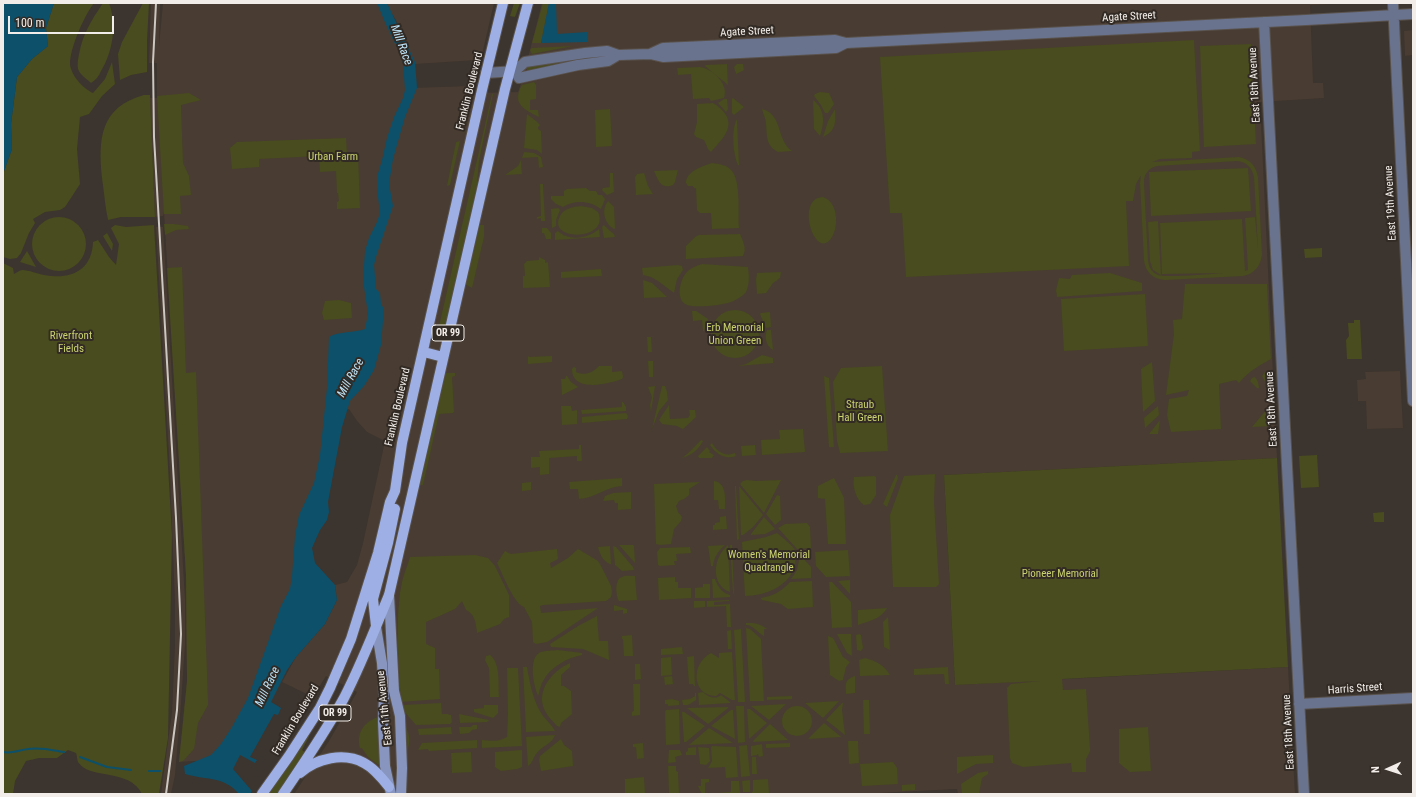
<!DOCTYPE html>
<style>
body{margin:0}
#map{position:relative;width:1416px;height:797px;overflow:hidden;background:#3c342e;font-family:"Roboto Condensed",sans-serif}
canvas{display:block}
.frame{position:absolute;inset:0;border:4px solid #f2ede9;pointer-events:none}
.north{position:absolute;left:1368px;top:749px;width:40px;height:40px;-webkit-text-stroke:3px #322a24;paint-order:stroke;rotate:267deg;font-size:11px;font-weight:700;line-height:16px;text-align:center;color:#f2ede9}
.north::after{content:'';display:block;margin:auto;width:14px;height:18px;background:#f2ede9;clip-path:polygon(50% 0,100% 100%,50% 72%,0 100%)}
.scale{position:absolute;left:8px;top:16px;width:106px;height:18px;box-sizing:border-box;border:2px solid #f2ede9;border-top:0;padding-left:5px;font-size:12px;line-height:14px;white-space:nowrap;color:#f2ede9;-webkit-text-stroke:3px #322a24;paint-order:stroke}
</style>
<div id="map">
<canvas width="1416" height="797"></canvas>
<div class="frame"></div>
<div class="north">N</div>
<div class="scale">100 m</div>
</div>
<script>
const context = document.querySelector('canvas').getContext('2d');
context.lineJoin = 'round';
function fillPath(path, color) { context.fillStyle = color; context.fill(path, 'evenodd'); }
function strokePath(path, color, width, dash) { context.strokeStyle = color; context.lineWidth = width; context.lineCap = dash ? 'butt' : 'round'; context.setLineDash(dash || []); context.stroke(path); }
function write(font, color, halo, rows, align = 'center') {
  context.font = font + ' "Roboto Condensed",sans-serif'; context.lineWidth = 4; context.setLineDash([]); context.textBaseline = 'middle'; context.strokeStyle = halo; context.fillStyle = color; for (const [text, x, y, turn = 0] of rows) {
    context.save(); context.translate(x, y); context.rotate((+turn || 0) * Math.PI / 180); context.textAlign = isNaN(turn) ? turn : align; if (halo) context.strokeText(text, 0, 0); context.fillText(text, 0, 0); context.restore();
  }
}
fillPath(new Path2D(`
 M151 3H160L159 46 163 3H383L410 63 411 88 470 86V93L518 92 522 81 542 3H1354L1310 5 1313 83H1323L1324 98 1260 102 1277 458 944 475 955 685 1288 667 1295 794H958L957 789 858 794H294L329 741 357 692 326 676 313 697 282 682 296 657 325 624 337 600 335 585 347 582 357 565 363 543 385 441 367 432 357 421 349 409 334 410 330 453 262 689 212 760 179 762 187 681 186 575 164 213 163 216 155 217 150 98H157V63H149Z
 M387 3H494L481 59 478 60 415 64 396 20 390 11Z
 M1413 30V55L1405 56 1404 31Z
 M156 227H163L185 599V645L181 704 175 775 171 794H161L172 712 175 644V603L170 474Z
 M1400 371 1403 428 1367 429 1366 401H1358L1357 380 1366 379 1365 372Z`), '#493c32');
fillPath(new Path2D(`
 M54 3H94C84 16 70 48 70 64 71 76 84 89 93 93L105 79 112 62 115 84 102 96 89 114 80 117 77 149 80 184 65 207 60 210 45 212 33 219 35 223 29 233 21 253 17 258 10 259 3 257V174L12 149 11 124 17 77 32 59 48 46 46 28Z
 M103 3H109C117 24 113 52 101 71 99 76 96 80 91 83 87 79 80 75 78 69 77 65 78 59 79 54 83 33 91 21 103 3Z
 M143 3H149L147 41V72L131 75 120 80 118 54 122 42Z
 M514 3H520L515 17 510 16Z
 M543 3H549L541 43H532Z
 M1194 40 1200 151 1192 152V158L1160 159 1152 162 1239 157C1250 159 1256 166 1258 177L1262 254C1261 266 1254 274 1243 276L1165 280C1153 279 1145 272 1144 260L1140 183 1141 175 1136 184 1133 201H1126L1129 266 906 277 902 213H890L880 57ZM1237 161C1246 162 1252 167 1254 177L1258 249 1255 217 1245 218 1248 270 1245 271 1242 219 1160 223 1162 274 1223 273C1213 274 1166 278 1158 275 1151 272 1149 267 1148 260L1144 183C1144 174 1148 168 1157 166Z
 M1251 44 1256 144 1204 147 1200 46Z
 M573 46 532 54 530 50 532 48Z
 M602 57 527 72V67L578 59Z
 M727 64 728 85 705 66 706 65Z
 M737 64H743L744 70 736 74 734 67Z
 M700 67C713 69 729 84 724 98L711 101 709 98 693 99 691 74 678 75 677 68Z
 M534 82 536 85V99L530 100V110H538L539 117C525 110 511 104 522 85Z
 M820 92 829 93 834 104 828 113H825L821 105 814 96 815 94Z
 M189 93 201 100 181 105 183 163 189 176 191 195 180 196 181 214H164L157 96Z
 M492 94H493L479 161 477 185 443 337 437 335Z
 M144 95H150L155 217H121L108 220C105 206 104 192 102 178 98 139 100 107 144 95Z
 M471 95H473L463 137 470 100Z
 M733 98 744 107 734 115 732 113V99Z
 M724 99H727L728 109 726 112 718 103Z
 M813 100C825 109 825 122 820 136L814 129Z
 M713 103C717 105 720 108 723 111 737 127 721 140 711 152L708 149 704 140 696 137 694 134 697 122V104Z
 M610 109 612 146 596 147 595 110Z
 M762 109C783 114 776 140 792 151L778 152C766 146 767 136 766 124 766 119 763 114 762 109Z
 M835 109C836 122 836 131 823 137L828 121Z
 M527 114 536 121 540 125 538 127V129L541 131 542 154 537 150 524 148Z
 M737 119 739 165H738C733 154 731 129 737 119Z
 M346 138 347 154 358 153 360 208 337 209V202L339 201 338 193H337L336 171 320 172 319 156 259 159V167L232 169 230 148 237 142Z
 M460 141 450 185 447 186 456 142Z
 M524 152 534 153 541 157 543 167 539 168 538 157 522 158Z
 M521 160 522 174 505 175 518 166Z
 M712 163C720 164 727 165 732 171 741 182 738 214 739 228L712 229 711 213H700L697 210 696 188H694L693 186H688L686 183C686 171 703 166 712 163Z
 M1248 168 1251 211 1151 216 1149 172Z
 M678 170 675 182 673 185C661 190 658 180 654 171Z
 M610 173H613L614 192 607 195 602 190 603 188 610 187Z
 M644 173 648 186 653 194 636 195 635 177 637 174Z
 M540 184H543L545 221H541V218L537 219V217L541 216Z
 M586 188 590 191H596L598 195H602L605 199 601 209C590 201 575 199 563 207L556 204 551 199V196H564V191L567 189Z
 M823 197C838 202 839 226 832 237 816 264 794 198 823 197Z
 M608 201 614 207 615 228 614 229C604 223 601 210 608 201Z
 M581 206 592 208 598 212C611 241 546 242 560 216 564 208 573 207 581 206Z
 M558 208 560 210 556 220V226L552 228 551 209Z
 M32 244a27 27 0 1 1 54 0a27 27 0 1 1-54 0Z
 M1158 221 1161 275 1153 270 1150 261 1148 222Z
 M164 224H174L188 226 189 229 176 230 165 235Z
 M115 225 126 227 154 225 172 535 168 738 159 794H142C130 768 89 780 78 762 77 760 77 755 76 753L68 750 57 758H39L26 761 15 781 13 794H3V263L13 268 14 274C16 273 20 270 22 270 29 270 38 274 44 275 70 280 92 271 93 242L98 240 109 257 116 265 119 244 111 228Z
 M480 225H484V237L472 288 465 284Z
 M604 225 610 231 614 234 615 237 604 238 602 227Z
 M542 228H547L551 233V239H546L544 233H542Z
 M599 229 600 237 555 240V233L558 231C569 242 589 238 599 229Z
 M107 233 113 244 112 251 103 236Z
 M740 234C743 241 747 249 743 256L686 259V246L695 237 699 235Z
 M1322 248V257L1305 258 1304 249Z
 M27 251 36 267 20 262Z
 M539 257 545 260V263L548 262 550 287 523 288V276H525L524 264 527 261 539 260Z
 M702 264 748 267C749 275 750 284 746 292 743 296 736 300 731 302 723 305 692 309 685 304 676 298 680 280 686 273 690 268 696 266 702 264Z
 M678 265 682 266 683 270 677 279 674 293 658 281 651 277 643 275 642 268Z
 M182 267 186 373 196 372 208 700V705L198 723 194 749 183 761 179 762 187 681 186 575 167 268Z
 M601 269 602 276 561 278V272Z
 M781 272 780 278 773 283 766 293 757 294 756 280 757 273Z
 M1110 273 1142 283V291L1057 297 1056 290 1059 278 1070 279 1072 275Z
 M643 280 652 283 667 297 644 298Z
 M1185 284H1267L1271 359C1257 367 1250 370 1239 383L1236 380 1219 384 1221 429 1171 432 1167 415 1169 399 1187 396 1189 390 1166 395 1174 334 1173 320 1182 319Z
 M1145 294 1148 346 1064 351 1061 299Z
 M339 300 351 303 352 318 324 320 322 313 325 301Z
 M711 334a24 24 0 1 1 48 0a24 24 0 1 1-48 0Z
 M692 311H696L708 319 704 331H703L702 320 693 321Z
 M770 312 771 327 766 328 760 314 761 313Z
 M1354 320H1360L1362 359H1347L1346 340 1349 336 1348 323H1354Z
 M767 330H771L773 350C766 346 764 337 767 330Z
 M647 337H651L652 352H648Z
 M762 355 773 358V363L738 366 746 364Z
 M528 356 529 357 552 356V362L528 364Z
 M648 361H653V377H649Z
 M1152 362 1155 401 1143 412 1141 369Z
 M599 366H612V372L622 371 623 377 622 379C608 384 572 393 572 369L574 367 576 368V372C584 376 593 373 599 366Z
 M882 366 888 451 840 453 837 441 833 382 841 368Z
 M1271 371 1272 389 1268 387 1262 376 1265 372Z
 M445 373H455V376L452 377 454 411 453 413 439 414 423 485H420Z
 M566 376H567L571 382 578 387 562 395 561 379H565Z
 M824 376 829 378 834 447H829Z
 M1255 377 1258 382 1259 388H1257L1250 381 1252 378Z
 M655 386 651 412 650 405 652 397 648 387Z
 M662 386H665L667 392 668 400 659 411 652 429Z
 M622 402H623L626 407V411L582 414 581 410 622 407Z
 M1273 402V423L1271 426 1252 427Z
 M669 405 670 419 688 418 690 415 689 410H695L696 417 683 429 677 426 662 424 659 420Z
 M561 406H571L572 411 577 410V424L562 425Z
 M1158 406 1159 415 1145 428 1144 418Z
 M626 413 628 416 627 419 582 423V417Z
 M1160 420 1158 434H1149Z
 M803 429 805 452 762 455 761 440 780 439 779 430Z
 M701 440 703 441C698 450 692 455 682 458 689 453 695 446 701 440Z
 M712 443C717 452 725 457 735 453L736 456C725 460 716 454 710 445Z
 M579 445H581L582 461H577V456L549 458V474L540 475V467L531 468V457H540L539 451 579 449Z
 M755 445 756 455 742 456 741 446Z
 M707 447 710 451 709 452 714 455 712 458H699L698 456Z
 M1317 455 1319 487 1301 488 1299 456Z
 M1277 458 1288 667 1062 679 1063 690 1086 689 1090 748V751L1086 759V772H1072L1071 763 1023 767 1012 763 1010 758 1007 688 1011 684 1041 681 955 685 944 475Z
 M935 474 934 502 939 584 936 587H893L890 515 904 476Z
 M896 475H897L898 478 887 507 883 504Z
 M874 476 876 477V495L870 504 864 505C856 500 852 486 854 477Z
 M622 478V486C606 487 595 498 579 499L578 489H570L569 482Z
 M834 478 844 498 846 544H828L825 499 818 498V486Z
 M747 480 756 481 781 480 764 513 740 484 743 481Z
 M714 481C727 483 725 499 725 509H719L718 500H714Z
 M531 482V490L522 491V483Z
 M700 482 689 489V495L684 499 679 501 676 506 678 512 682 517 681 521 674 529 671 544 660 545 656 544 654 484Z
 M735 486H736L739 539 737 540Z
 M739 486 763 515 753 527 743 535H741Z
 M631 492V509L618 510V503H615L614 500 603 501 605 496 613 493Z
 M777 495 780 496 781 520 775 525 766 514Z
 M1384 512V522H1374L1373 513Z
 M726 516 727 529 713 530V525H715V523L720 522V517Z
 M764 517 775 529 765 534 751 535V534Z
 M807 523 810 527 811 548 797 549 778 528 785 524Z
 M777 533C782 537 792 545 795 550 797 554 796 559 795 563 792 585 766 596 745 596L742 542 766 537Z
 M619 545H633L634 546 635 563Z
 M725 545C718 551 714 557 713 566H711L708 546Z
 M728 545 730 592C710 585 713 557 728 545Z
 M730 545H732L734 594 733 593Z
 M610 546 611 564H610C603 561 600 555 598 547Z
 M613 546 616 547 633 567 634 570 622 571 615 565Z
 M690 547 691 553 676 554 677 561H674L675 565 660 566 658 565 657 552 660 548Z
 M557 549 558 559 550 563 551 568 568 558 578 549 598 561 601 566 611 586 612 592 611 597 606 601 543 605 540 606 541 613 598 608 547 642 536 644 533 642 532 622 524 607C514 604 502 573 497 563L505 551 511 554Z
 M848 550 850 576 826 577 816 566 815 552Z
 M475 555 488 558 495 566 509 595V617L504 619 500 624 477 633C476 624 475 614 466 610L462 601 455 609 426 622V644L435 648V669H439L440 699 401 702C399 665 394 613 403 578 405 571 408 564 410 557Z
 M800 555 811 567V578L791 579 797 570Z
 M635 576 637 600 619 601C616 596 614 579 622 577 625 575 632 576 635 576Z
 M675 577V582H678V588H691V598L659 600 658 578Z
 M712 579H715C718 587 722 593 730 595V597L713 598Z
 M850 580V594L838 581Z
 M812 581 813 607 788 609 781 604 762 600 761 598C773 596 782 591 790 582Z
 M829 582H832L851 602 852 627 832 628Z
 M703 584H710V598H695V588L703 587Z
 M729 600V601L714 602V605L730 604 731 627H727L726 606 707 607V601Z
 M705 601V607L694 608V601Z
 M614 605 627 609V613L623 614V610L614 611Z
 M887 608C881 619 869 621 858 625V610Z
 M597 616 599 641H608L609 660 583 649 551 647 550 644 578 626Z
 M888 617 890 650 884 647 883 622Z
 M746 623C754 623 759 623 767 629H764V636C758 633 753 625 746 625Z
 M746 628 750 629 761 639 764 701H750Z
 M741 629 745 702H738L734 630Z
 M731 630 732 649H728L727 631Z
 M837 634H851L852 656 847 653Z
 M859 634 861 635 863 648 861 651 857 650 856 635Z
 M632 635 633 656H624L623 639H622V636Z
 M828 636 833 638 843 657 850 662 846 667 843 680 839 681 830 675Z
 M682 647 683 654 661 655V649Z
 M558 650 582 653V655C567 658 550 667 543 681 540 686 540 692 538 696 534 687 528 660 539 653 544 650 552 651 558 650Z
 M732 652 735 700H732L720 693 716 696C692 696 690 664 711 653L719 658V653Z
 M490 655C501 664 498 684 499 697H490L489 668 485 660 486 656Z
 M694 656 695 686H694L693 684H689L687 657Z
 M671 657 672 675 661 676V658Z
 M865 658C876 661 884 665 890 675L860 676 859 660Z
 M570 663V667L561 675V686H564L571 691 572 714 561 723 560 727 557 726C553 721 548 717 545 711 535 691 552 671 570 663Z
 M635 664H640L641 679 635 680Z
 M523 667H527C530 684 533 701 543 716 547 721 552 725 555 731L526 732Z
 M948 667 949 684H945L944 674 914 675V669Z
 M507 668H518L522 746 482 748V740C491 741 499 742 507 737L508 715Z
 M672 676 673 684 665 685 664 677Z
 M855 676V693L846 694C846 683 844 680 855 676Z
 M633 684H640V715L632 716V712L634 711Z
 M703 692C708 697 715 700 721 695L730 702V703L699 705 698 693Z
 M695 693H696V700L688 705H683L682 700 690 699 695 696Z
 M792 696V699L767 700V697Z
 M672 699 679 701V705L668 706V704H665V700Z
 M863 700H869L870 734H864Z
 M839 701 823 718 805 703Z
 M441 703 442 714H448L449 715H451L452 722 450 724 416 725 403 710V705Z
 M842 703H843L842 710 845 735 826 720Z
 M786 704 769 720 751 706Z
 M484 705H498V713L493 718 474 712V709L484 708Z
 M736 706H744L745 742 738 743Z
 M782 721a15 15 0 1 1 30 0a15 15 0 1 1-30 0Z
 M728 707V708L708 724 687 708Z
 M679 709 680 744 666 745 665 712 666 710Z
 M747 709H750L767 723 749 739Z
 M731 710H733L735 739 711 726Z
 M682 712H684L705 726 686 742H684Z
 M459 714 489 720 487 722 460 723Z
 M378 717 380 761 379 765 368 757 362 748H360C356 733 364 722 378 717Z
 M824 723 840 736 841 737 808 739Z
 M404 724C411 735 411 744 405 755Z
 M770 724 788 740 753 742V741Z
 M473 725H477V729L472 730 469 733 460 734 459 727H471Z
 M451 727 452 734 419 735 418 729Z
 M1148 727 1151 771 1130 772 1119 763V729Z
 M709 728 733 743 689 745Z
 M555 735C552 744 542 746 537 753 533 757 533 763 528 766L526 737Z
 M308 736 309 737 302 750 306 753 278 794H268Z
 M561 739 564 745 572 751 573 766 541 771 539 760 540 756Z
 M477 740V748L429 751 428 749 418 750 422 743Z
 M848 741H858L859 763 849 764Z
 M643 743 644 758 637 759 636 747H633V744Z
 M790 743V747L766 748V744Z
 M762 744 763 756 759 757 758 754H757V755L751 756V746Z
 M747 745 750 776 741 777 739 746Z
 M712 746 736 747 738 777 726 778 725 767 708 768 712 761 711 748Z
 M696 747V755H686V752L688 751V748Z
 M698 747 709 748 710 761 706 765 700 764Z
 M522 750V767L517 769 501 771 495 767V752Z
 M669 750H680L682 755 675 757 676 762 668 763Z
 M471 752 472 772 452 773 451 753Z
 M993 755V763L976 764 957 774V757Z
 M752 757H756L757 774H752Z
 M893 762 897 768 898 784 862 786 860 764Z
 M668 766H676V771L678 772 679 794 669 793Z
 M988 771V774L982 778 979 794H962L961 784 978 773Z
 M644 777 645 794H625V779Z
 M701 779H709V782L705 783V794L731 792V781H739L740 794H702L698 786H701Z
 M768 779 769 794H751L753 791V780Z
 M750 780V792H743L742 781Z
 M915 784V790L902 791V785Z`), '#484c1e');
fillPath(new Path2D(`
 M3 3H54L46 28 48 46 32 59 17 77 11 124 12 149 3 174Z
 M377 3H387L415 62 417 88 405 117 393 159 389 184 393 206 376 257 374 265 376 289 380 293 381 304 384 309 381 345 374 370 364 386 350 401 342 427 328 502 329 512 327 520 320 530 312 548 315 563 335 585 337 600 325 624 296 657 287 670 271 702 281 708 278 715 274 714 250 757 257 760 255 763 240 755 233 769 252 791 250 794H239C225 776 204 780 185 774L184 766 211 755 221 744 232 727 248 698 281 606 290 589 292 576 295 536 299 515 314 483 320 455 327 388 329 337C339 331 354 333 365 329L368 314 363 280 365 251 369 238 377 222 380 213 377 189V177L382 160 387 138 394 117 403 98 405 90 403 63 400 52 394 42 384 20Z
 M549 3H556L557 34 587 32 588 42 541 43Z`), '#0d506a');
strokePath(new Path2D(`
 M3 752C12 754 19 750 28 749 40 747 52 750 64 752
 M80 757 107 767 131 770
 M149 771H160`), '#0d506a', 2);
const tertiary = new Path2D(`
 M1393 3 1413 401
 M1264 22 1304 794
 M650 54 663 48 835 40 846 43 1306 20 1413 14
 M515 71 519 78 578 65 608 61 618 55
 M486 73 515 71 525 62 585 53 607 51 618 55 650 54 663 57 836 48 846 43
 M1299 704 1413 698`);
const secondary = new Path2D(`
 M389 595 394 691 400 716 402 768 401 794
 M376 627 382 663 384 696 383 722 385 766 391 794`);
const primary = new Path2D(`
 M424 352 443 357
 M376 626 373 599 388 543 395 509
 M300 773C317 758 344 752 364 763 374 768 382 778 389 787
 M262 794 289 756 320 708 330 688 351 639 378 553 390 502 395 491 402 443 482 90 503 3
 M283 794C304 763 326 731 344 698 361 665 375 629 389 595L505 89 528 3`);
strokePath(tertiary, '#59524c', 12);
strokePath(secondary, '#59524c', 12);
strokePath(primary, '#59524c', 12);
strokePath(tertiary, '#6a738e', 10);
strokePath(secondary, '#8795bf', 10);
strokePath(primary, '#9eafe5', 10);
strokePath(new Path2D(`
 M156 3 153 62 154 137 176 518 181 634 177 710 166 794`), '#ccc7c2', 2);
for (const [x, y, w] of [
 [448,333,32],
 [335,713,32]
]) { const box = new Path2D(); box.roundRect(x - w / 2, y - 8, w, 16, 3); context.fillStyle = '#322a24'; context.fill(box); strokePath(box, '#f2ede9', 1); }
write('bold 10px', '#f2ede9', null, [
 ["OR 99",448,333],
 ["OR 99",335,713]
]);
write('11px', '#f2ede9', '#322a24', [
 ["Agate Street",1129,17,-3],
 ["Agate Street",747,32,-3],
 ["East 18th Avenue",1255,85,-93],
 ["Franklin Boulevard",470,91,-76],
 ["East 19th Avenue",1391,203,-93],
 ["Franklin Boulevard",398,407,-77],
 ["East 18th Avenue",1272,409,-93],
 ["Harris Street",1355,689,-4],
 ["East 11th Avenue",385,708,-96],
 ["Franklin Boulevard",296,720,-59],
 ["East 18th Avenue",1289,732,-93]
]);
write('11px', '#c9d26e', '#322a24', [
 ["Urban Farm",333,157],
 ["Erb Memorial",735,328],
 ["Union Green",735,341],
 ["Riverfront",71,336],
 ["Fields",71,349],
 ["Straub",860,405],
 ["Hall Green",860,418],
 ["Women's Memorial",769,555],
 ["Quadrangle",769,568],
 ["Pioneer Memorial",1060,574]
]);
write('italic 12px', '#bee5f9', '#322a24', [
 ["Mill Race",401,45,69],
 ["Mill Race",351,378,-61],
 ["Mill Race",268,687,-65]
]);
</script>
